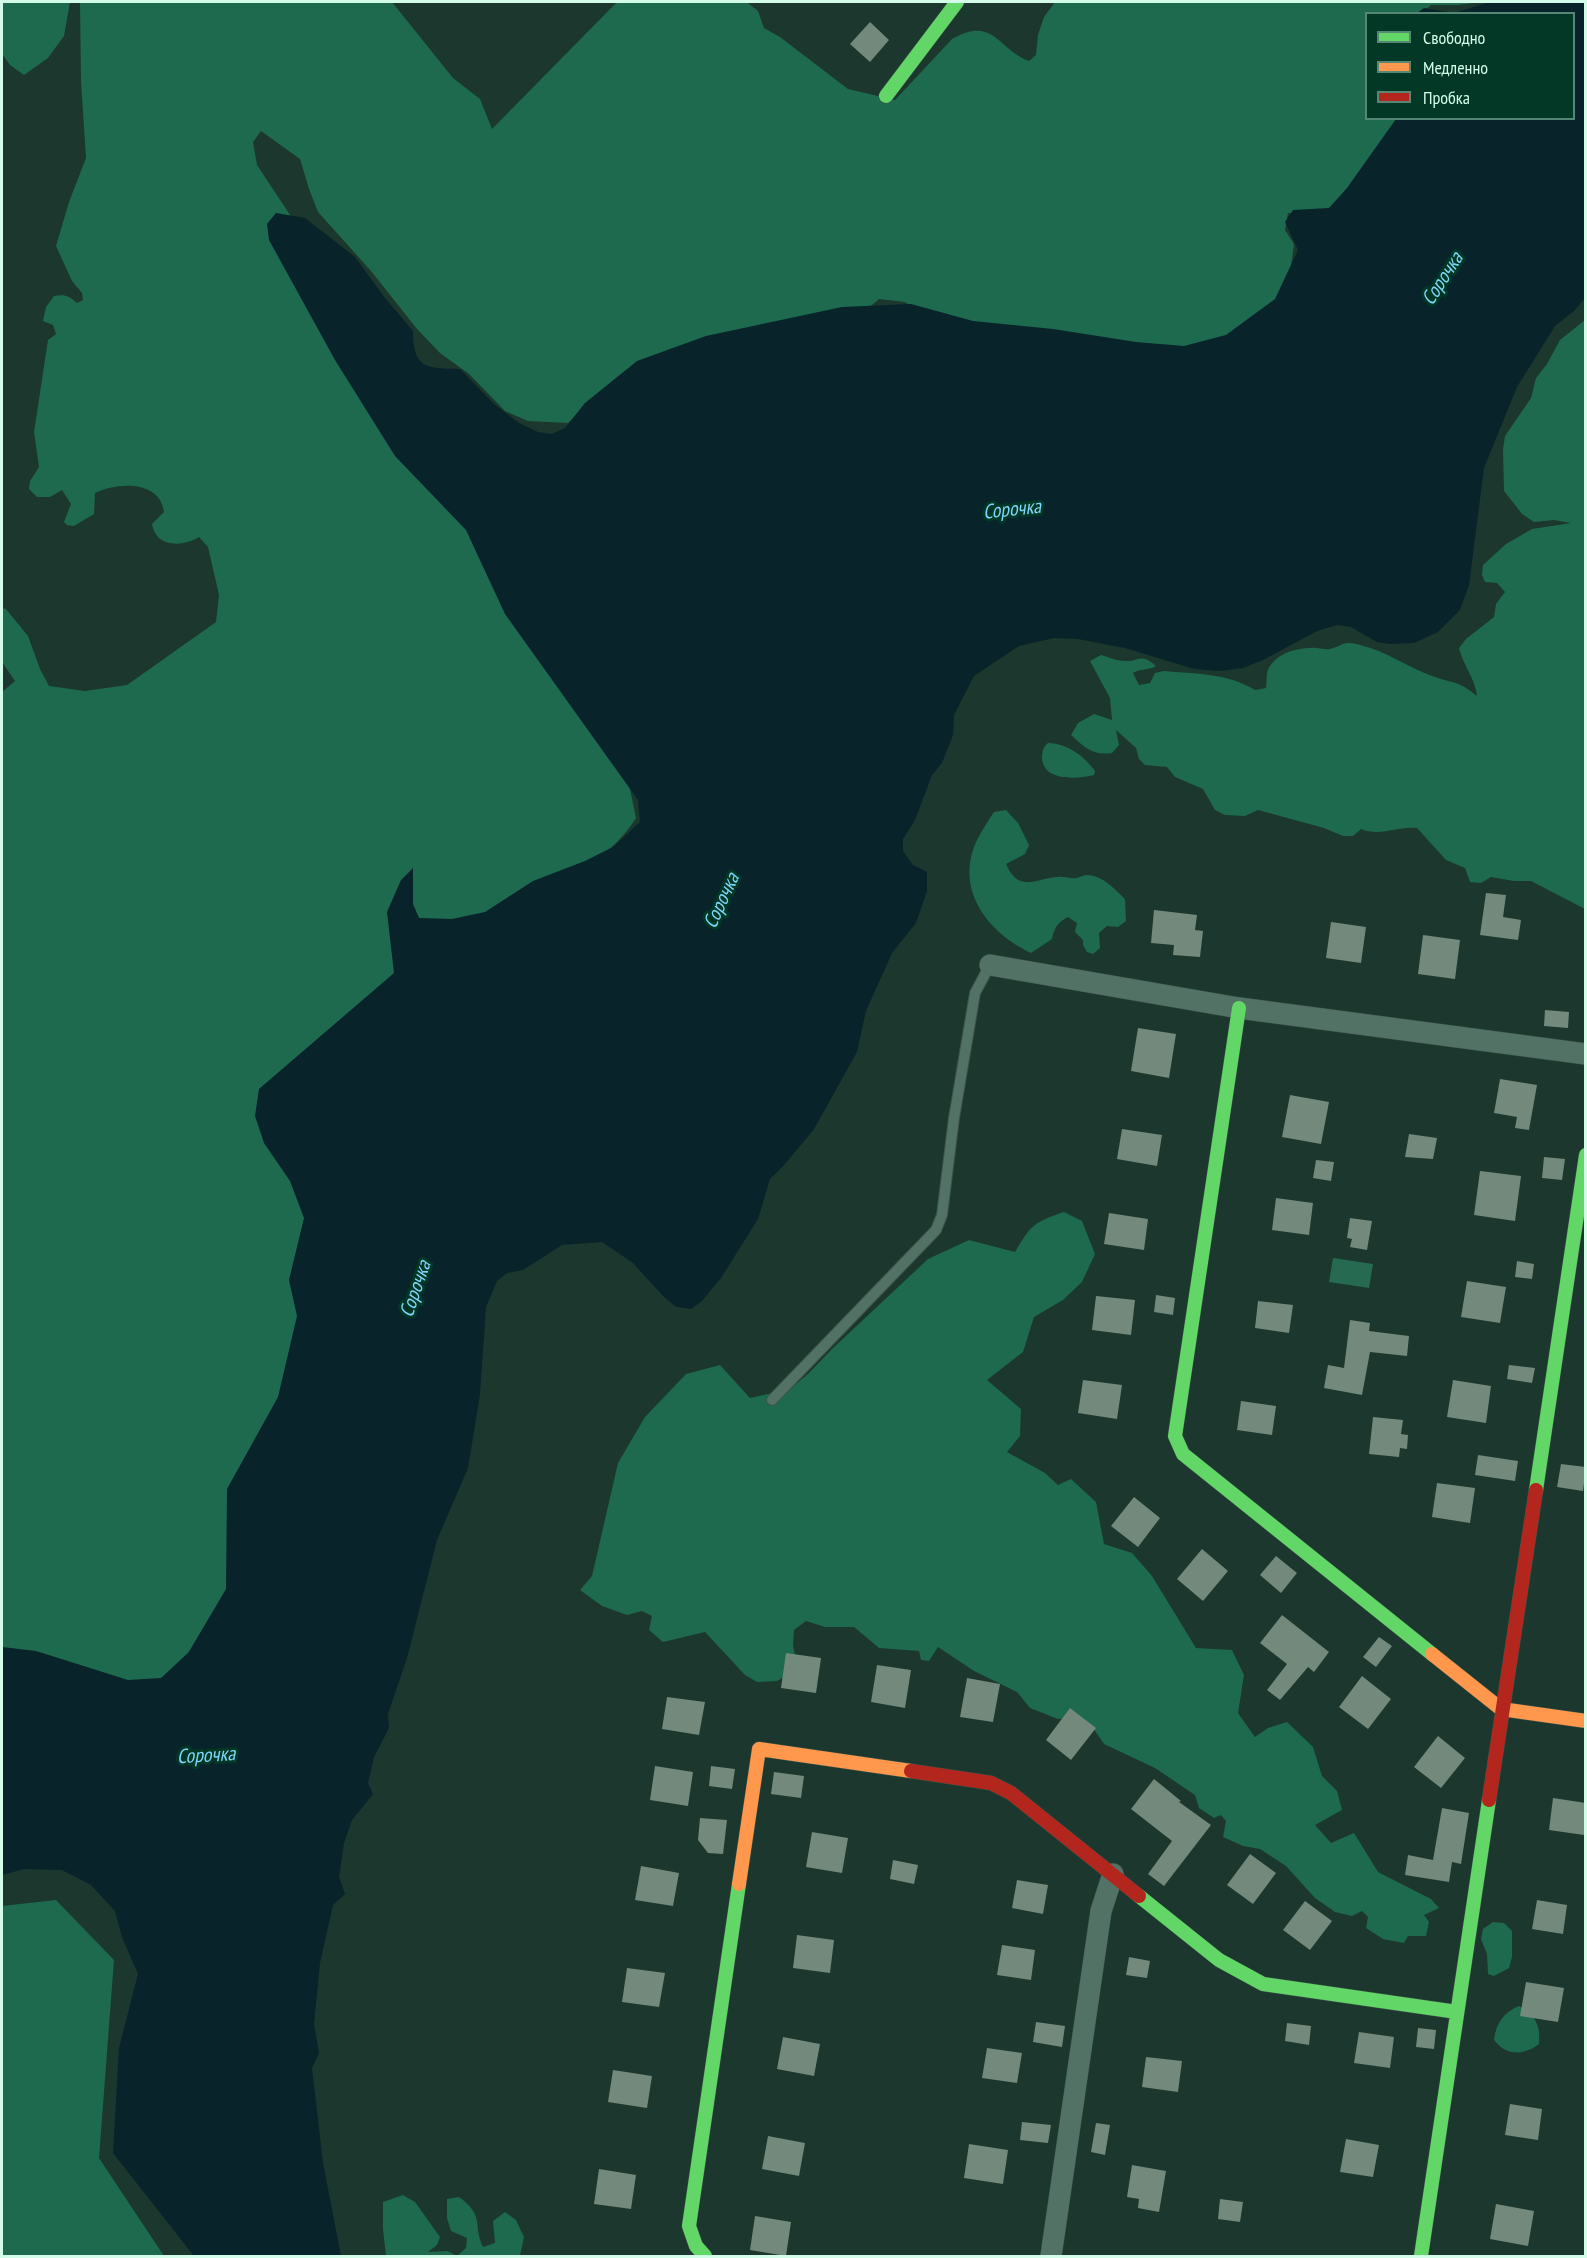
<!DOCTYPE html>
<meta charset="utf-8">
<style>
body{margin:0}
#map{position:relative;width:1587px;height:2258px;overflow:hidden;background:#1c372d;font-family:"PT Sans Narrow",sans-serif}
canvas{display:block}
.frame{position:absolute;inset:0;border:3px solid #d3fde9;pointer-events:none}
.legend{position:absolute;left:1365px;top:12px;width:210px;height:108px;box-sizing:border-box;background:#033726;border:2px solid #568674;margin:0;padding:8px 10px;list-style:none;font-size:18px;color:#d3fde9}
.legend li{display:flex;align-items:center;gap:12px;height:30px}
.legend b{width:30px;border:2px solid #568674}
</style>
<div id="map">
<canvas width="1587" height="2258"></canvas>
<div class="frame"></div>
<ul class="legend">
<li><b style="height:8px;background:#63d668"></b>Свободно</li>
<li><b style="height:8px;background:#ff974d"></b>Медленно</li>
<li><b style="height:8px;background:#b3261e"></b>Пробка</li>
</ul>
</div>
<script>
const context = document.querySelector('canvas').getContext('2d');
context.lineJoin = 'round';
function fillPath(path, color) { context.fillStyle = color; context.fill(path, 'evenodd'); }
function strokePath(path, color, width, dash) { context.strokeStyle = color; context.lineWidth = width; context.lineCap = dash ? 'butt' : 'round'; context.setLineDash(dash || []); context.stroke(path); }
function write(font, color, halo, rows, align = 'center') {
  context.font = font + ' "PT Sans Narrow",sans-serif'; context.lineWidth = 6; context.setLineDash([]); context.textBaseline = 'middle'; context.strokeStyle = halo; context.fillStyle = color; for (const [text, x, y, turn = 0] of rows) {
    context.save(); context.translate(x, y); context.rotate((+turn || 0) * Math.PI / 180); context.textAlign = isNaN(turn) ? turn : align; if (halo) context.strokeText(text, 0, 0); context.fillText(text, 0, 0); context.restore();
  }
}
fillPath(new Path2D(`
 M1333 1258 1373 1264 1369 1288 1329 1282Z`), '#266b51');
fillPath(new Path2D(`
 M2 2H70L64 36 48 58 24 75 10 65 2 54Z
 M80 2H392L453 78 480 99 492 129 617 2H727L748 3 758 11 764 28 780 37 848 89 895 100 952 39C994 15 998 50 1029 61L1036 55 1038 35 1044 17 1055 2H1480L1459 5H1431L1422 13 1366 14V118L1412 119 1340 202 1316 215 1288 213 1285 230 1294 244 1288 289 1263 321 1181 355 926 318 905 302 879 299 865 311 586 406 568 423 528 421 505 411 469 374 440 353 417 329 371 271 318 212 309 189 300 159 261 131 253 142 257 165 298 227 468 521 625 765 636 818C594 886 483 914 411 941L325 1202 242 1564 167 1688 2 1661V692L15 681 2 662V608L6 609 28 636 40 669 49 686 85 691 127 685 216 622 219 595 208 547 199 537C183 547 156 548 152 524L164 512C160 480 118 482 95 493L94 514 74 526 67 525 64 522 71 504 62 490 50 497H37L29 489 30 481 39 467 34 432 48 340 56 334 53 325 43 321 46 307 54 296C65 294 69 296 77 303L83 300 82 293 72 281 56 246 69 202 86 158 81 81Z
 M1585 320V909L1531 881H1514L1491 877 1481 883 1470 882 1465 868 1446 860 1417 828C1398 826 1380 837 1361 829L1353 836H1343L1324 828 1258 810 1245 816 1225 815 1215 810 1203 789 1175 777 1167 767 1145 765 1139 759 1136 748 1116 730 1119 745 1112 753C1093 756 1084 747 1071 735L1078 723 1094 714 1112 720 1110 698 1090 661 1101 655C1108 657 1117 661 1125 661 1139 662 1140 652 1156 666 1148 671 1141 668 1133 673L1139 685 1150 683 1155 673 1164 671C1195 674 1228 673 1255 690L1266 688C1267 682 1266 674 1268 670 1275 654 1295 648 1311 648 1317 647 1324 650 1330 649 1344 646 1341 640 1360 645 1386 651 1407 667 1432 676 1454 684 1458 680 1477 696 1475 678 1463 665 1459 648L1466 639 1494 617 1496 604 1505 592 1497 583 1485 582 1482 575 1483 565 1506 544 1532 529 1571 523 1554 520 1534 522 1522 514 1504 491 1503 449 1505 436 1531 398 1536 378 1547 364 1560 340Z
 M1048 743C1068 744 1083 755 1095 771L1094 775C1078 779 1041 782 1042 756 1043 750 1043 747 1048 743Z
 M1006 810 1018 823 1029 845 1025 854 1006 864C1019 894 1036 878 1058 877 1064 876 1071 879 1077 878 1078 878 1084 875 1086 875 1101 874 1115 889 1125 899L1126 921 1118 927 1107 926 1099 933 1100 948 1093 954 1087 952 1083 945V940L1075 932 1077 923 1068 917C1058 922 1054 928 1052 939L1031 953C987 932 954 889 977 840 982 830 988 821 994 812Z
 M1064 1212 1082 1221 1095 1254 1082 1282 1063 1300 1034 1317 1023 1352 987 1380 1021 1409 1020 1436 1007 1452 1045 1473 1058 1485 1071 1479 1096 1502 1104 1544 1132 1553 1152 1576 1196 1648 1232 1650 1244 1675 1238 1713 1255 1737 1268 1728 1287 1722 1313 1747 1322 1776 1337 1791 1342 1810 1315 1825 1331 1843 1354 1833 1378 1872 1431 1899 1439 1908 1424 1915 1429 1922 1426 1936H1408L1404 1943 1383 1939 1366 1928 1368 1917 1362 1911 1352 1916 1335 1912 1315 1898 1286 1866 1260 1849 1243 1846 1223 1837 1226 1821 1221 1815 1214 1818 1199 1808 1195 1795 1155 1768 1104 1744 1093 1728 1074 1718 1058 1719 1030 1708 1017 1692 974 1671 938 1647 929 1661 921 1660 919 1651 879 1648 854 1627H825L806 1621 794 1630 793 1646 797 1663 791 1673 777 1681 757 1682 745 1675 705 1632 663 1642 649 1630 652 1616 642 1611 627 1615 602 1606 580 1590 592 1576 618 1463 645 1417 686 1374 720 1365 750 1398 790 1389 809 1373 832 1349 928 1259 969 1240 1015 1252C1031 1225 1034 1222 1064 1212Z
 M56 1900 114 1960 99 2158 164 2256H2V1906Z
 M1493 1922 1504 1923 1512 1931V1957L1509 1968 1494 1976 1488 1974 1487 1954 1481 1939 1483 1929Z
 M1519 2006C1535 2014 1541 2026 1539 2044 1523 2056 1506 2056 1494 2040 1496 2023 1504 2012 1519 2006Z
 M403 2195 415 2202 440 2237 437 2245 428 2252 448 2251 457 2256 466 2248 467 2238 451 2231 447 2218V2199L459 2197C486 2217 472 2224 483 2247L495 2243 493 2221 505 2212 516 2220 524 2237 520 2256H386L383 2229V2202Z`), '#1d6a4f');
fillPath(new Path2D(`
 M1490 2H1585L1586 297 1574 311 1555 326 1517 387 1484 468 1469 585 1460 610 1438 632 1414 643 1390 644 1377 642 1351 627 1337 625 1317 631 1263 660 1243 668 1220 671 1194 669 1125 648 1078 639 1054 638 1019 646 974 676 954 715 953 735 942 763 932 775 915 820 903 839V851L913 865 927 872V891L916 923 892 953 866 1011 857 1052 814 1129 785 1164 770 1179 758 1219 721 1278 702 1301 691 1309 676 1307 663 1296 633 1263 602 1242 562 1245 523 1270 507 1273 497 1281 486 1307 480 1394 468 1468 437 1540 407 1658 388 1714 389 1728 374 1757 368 1783 373 1794 352 1820 344 1843 339 1877 345 1894 333 1905 320 1963 314 2024 319 2053 312 2068 323 2163 341 2256H194L113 2153 119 2048 138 1974 122 1937 115 1911 91 1885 62 1870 24 1869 2 1875V1647L36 1651 128 1680 161 1678 189 1652 226 1589 227 1489 278 1397 297 1316 289 1280 304 1218 290 1181 264 1143 255 1116 259 1089 394 973 387 912 401 880 413 868V904L419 918 452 919 485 912 533 881 585 861 613 847 640 822 638 800 505 614 466 530 395 456 335 360 269 240 267 224 276 213 305 218 355 257 385 298 413 331C413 369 426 368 460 369L494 404 519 423 538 432 552 434 565 428 585 403 637 361 706 336 842 307 911 304 973 321 1053 329 1136 342 1184 346 1226 335 1275 299 1298 250 1285 222 1293 210 1329 208 1347 188 1396 119 1574 118V14L1417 13 1424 8 1454 13Z`), '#08232a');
fillPath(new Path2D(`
 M870 22 889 40 870 62 850 44Z
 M1486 893 1506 895 1503 917 1521 920 1518 940 1480 935Z
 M1154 910 1197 915 1195 930 1203 931 1200 957 1173 955 1174 945 1151 943Z
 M1331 922 1366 927 1361 963 1326 958Z
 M1423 935 1460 940 1455 979 1418 974Z
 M1545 1010 1569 1012 1568 1028 1544 1026Z
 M1138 1028 1176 1034 1169 1078 1131 1071Z
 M1500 1079 1537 1085 1529 1130 1515 1128 1517 1117 1494 1113Z
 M1290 1095 1329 1102 1321 1144 1282 1137Z
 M1122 1129 1162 1135 1157 1166 1117 1159Z
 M1409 1134 1437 1138 1433 1159 1405 1157Z
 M1544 1157 1565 1159 1562 1180 1542 1178Z
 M1316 1160 1334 1162 1331 1181 1313 1178Z
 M1480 1171 1521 1176 1515 1221 1474 1215Z
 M1276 1198 1313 1203 1309 1235 1272 1230Z
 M1109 1213 1148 1219 1144 1250 1104 1244Z
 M1350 1218 1372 1221 1367 1250 1350 1247 1352 1239 1347 1238Z
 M1517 1261 1534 1264 1532 1279 1515 1277Z
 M1467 1281 1506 1287 1500 1323 1461 1317Z
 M1156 1295 1175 1298 1173 1315 1154 1312Z
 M1096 1296 1135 1300 1131 1335 1092 1330Z
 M1258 1301 1293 1305 1289 1333 1255 1328Z
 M1350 1320 1370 1323 1369 1331 1409 1336 1407 1356 1370 1352 1362 1395 1324 1388 1328 1365 1344 1368Z
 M1509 1365 1535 1368 1532 1383 1507 1379Z
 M1083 1380 1122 1385 1117 1419 1078 1413Z
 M1453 1380 1491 1386 1486 1423 1447 1417Z
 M1241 1401 1276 1406 1272 1435 1237 1430Z
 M1373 1417 1403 1420 1401 1434 1408 1435 1407 1449 1400 1448 1399 1457 1369 1454Z
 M1478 1455 1518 1461 1515 1481 1475 1475Z
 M1561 1464 1586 1467 1583 1491 1557 1487Z
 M1437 1483 1475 1488 1470 1523 1432 1517Z
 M1134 1497 1160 1518 1138 1547 1111 1526Z
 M1202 1549 1228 1571 1203 1601 1177 1579Z
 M1276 1556 1297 1573 1281 1593 1260 1575Z
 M1282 1615 1329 1652 1314 1672 1308 1667 1280 1700 1267 1690 1287 1664 1260 1643Z
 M1379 1637 1392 1646 1376 1667 1363 1657Z
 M786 1653 821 1658 816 1693 781 1688Z
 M877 1665 911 1670 905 1708 871 1702Z
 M1362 1676 1391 1699 1368 1729 1339 1707Z
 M967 1678 1000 1684 993 1722 960 1717Z
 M667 1697 705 1702 699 1735 662 1729Z
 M1070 1708 1096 1728 1071 1760 1046 1740Z
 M1438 1736 1465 1758 1441 1788 1414 1767Z
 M655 1766 693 1772 688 1806 650 1800Z
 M711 1766 735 1769 732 1789 709 1786Z
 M774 1772 804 1776 801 1798 771 1794Z
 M1154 1779 1181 1801 1179 1802 1211 1825 1164 1886 1148 1874 1172 1841 1131 1809Z
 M1553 1798 1586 1803 1584 1835 1549 1830Z
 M1442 1808 1469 1813 1461 1864 1452 1862 1449 1882 1405 1875 1408 1855 1433 1860Z
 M700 1818 727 1820 723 1854 708 1853 698 1840Z
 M812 1832 848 1838 842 1873 806 1867Z
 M1250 1854 1276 1873 1253 1904 1227 1885Z
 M893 1860 918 1865 914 1884 890 1879Z
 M641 1866 679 1873 673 1906 635 1900Z
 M1017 1880 1048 1885 1043 1914 1012 1908Z
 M1537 1900 1567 1905 1563 1934 1532 1929Z
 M1305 1901 1332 1921 1310 1950 1283 1930Z
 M797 1935 834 1940 830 1973 793 1968Z
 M1002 1945 1035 1950 1031 1980 997 1975Z
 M1129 1957 1150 1961 1147 1978 1126 1975Z
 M627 1968 665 1973 659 2007 622 2002Z
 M1526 1982 1564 1988 1558 2022 1520 2016Z
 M1036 2022 1065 2026 1062 2047 1033 2042Z
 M1287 2023 1311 2026 1309 2045 1285 2041Z
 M1418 2028 1436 2030 1434 2049 1416 2047Z
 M1359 2032 1394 2037 1390 2068 1354 2063Z
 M783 2037 820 2044 814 2076 777 2069Z
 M987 2048 1022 2053 1017 2083 982 2078Z
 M1146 2057 1182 2061 1178 2092 1142 2087Z
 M613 2070 652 2076 647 2108 608 2102Z
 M1510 2104 1542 2109 1538 2140 1505 2135Z
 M1022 2122 1051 2125 1048 2143 1020 2140Z
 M1096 2123 1110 2125 1105 2155 1091 2152Z
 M768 2136 805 2143 799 2176 762 2169Z
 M1346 2139 1379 2145 1373 2177 1340 2172Z
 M969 2144 1008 2150 1003 2184 964 2178Z
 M1132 2165 1166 2171 1159 2212 1138 2208 1139 2199 1127 2197Z
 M599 2169 636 2175 631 2209 594 2204Z
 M1220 2199 1243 2202 1240 2222 1218 2219Z
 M1496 2204 1534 2211 1528 2246 1490 2239Z
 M755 2216 791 2222 786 2256 750 2250Z`), '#73897b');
const lane = new Path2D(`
 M772 1400 936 1230 942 1215 954 1118 975 993 990 965`);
const street = new Path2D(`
 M990 965 1239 1008 1586 1054
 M1051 2256 1101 1911 1113 1874`);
const fast = new Path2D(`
 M886 96 957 2
 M1239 1008 1175 1436 1183 1454 1432 1654
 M1536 1490 1586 1155
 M1139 1896 1219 1960 1263 1984 1457 2012
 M705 2256 696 2246 689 2226 739 1884
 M1421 2256 1489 1800`);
const slow = new Path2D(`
 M1432 1654 1501 1709 1586 1721
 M739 1884 759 1749 911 1771`);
const jam = new Path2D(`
 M911 1771 991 1783 1011 1793 1139 1896
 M1489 1800 1536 1490`);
strokePath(lane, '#3c5349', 12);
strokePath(street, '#3c5349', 22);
strokePath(fast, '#3c5349', 15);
strokePath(slow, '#3c5349', 15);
strokePath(jam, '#3c5349', 15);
strokePath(lane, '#527266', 10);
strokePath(street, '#527266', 21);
strokePath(fast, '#63d668', 14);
strokePath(slow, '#ff974d', 14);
strokePath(jam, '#b3261e', 14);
write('italic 20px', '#7ed7fa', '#033726', [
 ["Сорочка",1443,279,-57],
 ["Сорочка",1012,510,-6],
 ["Сорочка",722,901,-65],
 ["Сорочка",416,1289,-71],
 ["Сорочка",206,1756,-3]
]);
</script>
